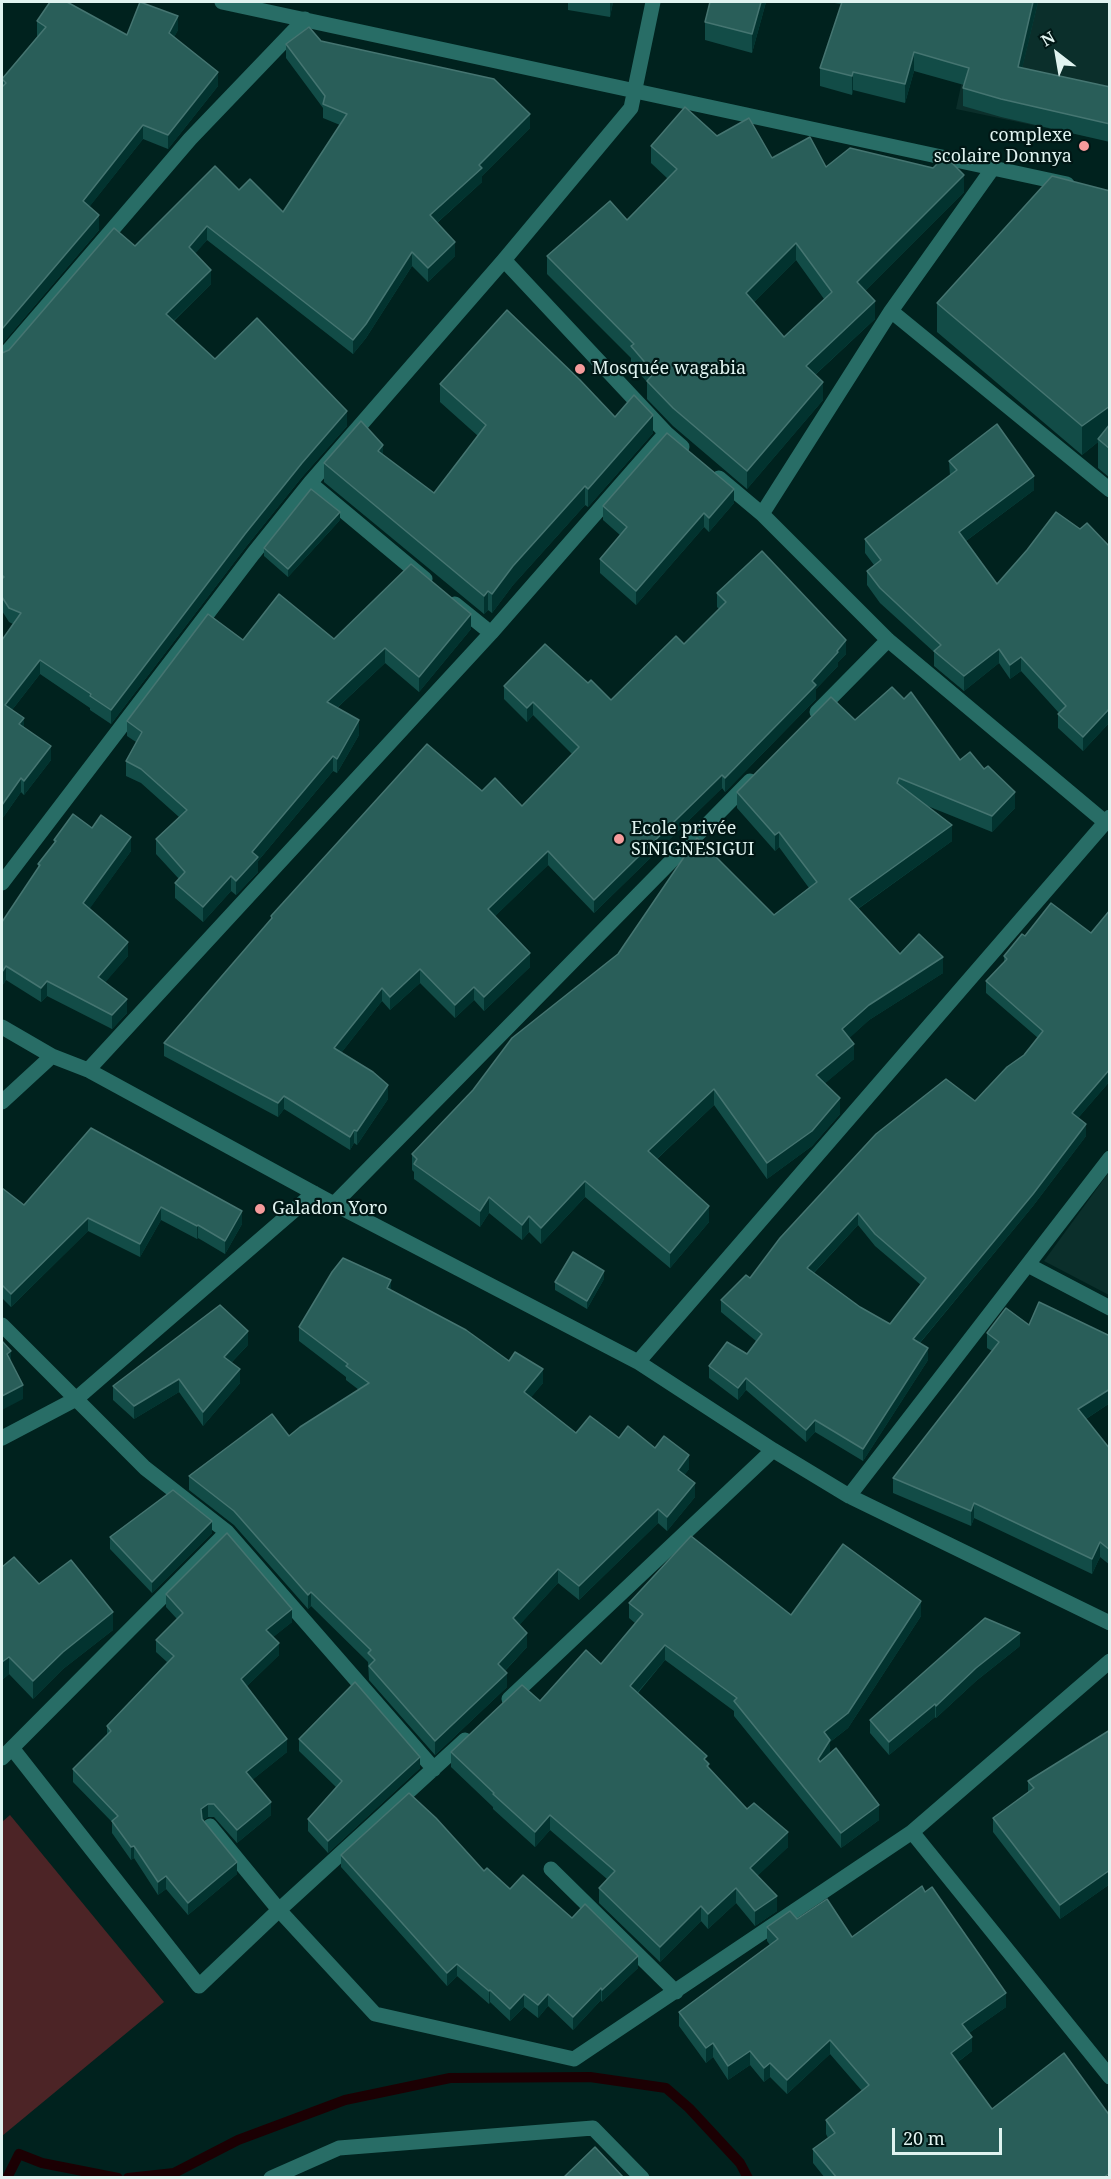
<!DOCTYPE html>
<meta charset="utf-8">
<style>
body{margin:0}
#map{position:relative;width:1111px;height:2179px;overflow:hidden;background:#00221e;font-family:"Noto Serif",serif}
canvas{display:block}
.frame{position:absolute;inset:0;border:3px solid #e0f3f0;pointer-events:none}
.north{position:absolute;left:1027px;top:24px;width:60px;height:60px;-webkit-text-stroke:4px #001715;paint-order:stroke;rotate:329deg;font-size:16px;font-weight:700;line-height:24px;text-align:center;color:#e0f3f0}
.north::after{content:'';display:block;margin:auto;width:21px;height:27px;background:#e0f3f0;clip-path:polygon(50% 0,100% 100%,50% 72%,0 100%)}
.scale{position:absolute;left:892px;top:2128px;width:110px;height:27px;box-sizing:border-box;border:3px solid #e0f3f0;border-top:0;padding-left:8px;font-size:18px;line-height:21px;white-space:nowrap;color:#e0f3f0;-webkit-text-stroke:4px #001715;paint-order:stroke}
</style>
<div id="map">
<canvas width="1111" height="2179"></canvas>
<div class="frame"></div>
<div class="north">N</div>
<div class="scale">20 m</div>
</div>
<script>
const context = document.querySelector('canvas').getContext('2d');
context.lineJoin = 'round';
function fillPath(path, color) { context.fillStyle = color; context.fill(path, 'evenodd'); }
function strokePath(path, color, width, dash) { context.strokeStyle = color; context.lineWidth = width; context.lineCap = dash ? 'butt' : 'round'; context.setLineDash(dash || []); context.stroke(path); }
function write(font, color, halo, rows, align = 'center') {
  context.font = font + ' "Noto Serif",serif'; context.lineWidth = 4.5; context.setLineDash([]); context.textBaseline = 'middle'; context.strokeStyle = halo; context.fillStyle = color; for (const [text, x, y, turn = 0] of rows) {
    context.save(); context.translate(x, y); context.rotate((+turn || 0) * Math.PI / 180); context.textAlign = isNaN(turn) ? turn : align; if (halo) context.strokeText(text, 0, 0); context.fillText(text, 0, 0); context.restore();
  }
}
fillPath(new Path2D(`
 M979 2H1109V141L956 109Z
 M1109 1172V1295L1044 1261Z`), '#0b2f2b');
fillPath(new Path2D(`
 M10 1815 164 2002 2 2136V1822Z`), '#4c2426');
strokePath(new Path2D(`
 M7 2178 19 2154 42 2163 118 2178
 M128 2178 174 2173 238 2140 345 2100 450 2078 590 2077 666 2088 689 2108 740 2163 748 2178`), '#1c0003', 10);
strokePath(new Path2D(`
 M222 2 1067 184
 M993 168 891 311 1110 490
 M504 260 666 433 682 447
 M2 358 190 139 305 19
 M719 478 762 514 888 640 1105 822 1110 823
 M310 483 425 579
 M762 514 891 311
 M491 633 666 433
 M817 712 888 640
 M2 883 253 554 310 483 504 260 631 108 653 2
 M2 1027 52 1056 88 1070 334 1204 638 1362 773 1450 849 1496 1110 1623
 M88 1070 491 633 455 604
 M2 1102 52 1056
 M334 1204 750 781
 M1028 1265 1110 1308
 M2 1325 145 1468 227 1532 434 1769
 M638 1362 1110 817
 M2 1438 76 1399 314 1193
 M849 1496 1110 1158
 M509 1699 773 1450
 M12 1748 199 1986 279 1910 465 1740
 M2 1758 227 1532
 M210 1826 279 1910 375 2014 574 2059 912 1832 1110 1661
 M912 1832 1110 2077
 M551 1869 676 1992
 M271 2178 339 2148 593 2128 642 2178`), '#286d66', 15);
fillPath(new Path2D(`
 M568 2H613L610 17 568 10Z
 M766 2 752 53 705 40V22Z
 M828 2H1038L1022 68 1110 87V142L1001 117 963 106V88L964 85 914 71 905 103 853 90 852 95 820 86V68L841 4Z
 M37 21 127 35 178 30 174 37 218 86 168 149 143 139 89 207 99 230 2 344V79L38 36H37Z
 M321 41 530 128 482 176V182L437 223 455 256 428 282 412 266 366 338 353 354 207 240 195 253 211 284 174 321 215 359 347 426 302 477 245 548 111 724 90 710V708L40 674 12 710 24 728 51 760 24 795 21 792 2 819V640L13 624 9 622 2 611V353L9 350 135 246 239 190 283 212 340 125 323 118V108L286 58V44Z
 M717 136 772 158 826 167 964 192 865 291 875 319 815 375 823 400 747 489 673 426 647 399V382L631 364V358L547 274V256L627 220 668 179 651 163V146ZM796 260 824 299 784 337 754 302Z
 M1110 191V478L1098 468V442L1082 455 937 332V303Z
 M440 384 615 417 653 433 588 507 585 505 513 585 492 613 488 610 484 614 324 482V463L383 455 434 493 478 436 440 402Z
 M949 461 1034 490 966 541 997 584 1080 529 1110 547V722L1083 751 1058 728V714L1059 713 1021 671 1010 679 999 663 964 691 934 666V652L880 603 867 585V571L874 565 865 553V539L950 476Z
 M734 503 709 532 704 527 636 605 600 573V559L620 535 603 520V506Z
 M340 520 288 577 264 556V548Z
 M717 593 846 654 838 662V666L816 689V699L725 792 722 788 594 913 548 865 495 916 530 967 484 1011 474 1000 455 1018 420 983 390 1010 382 1001 341 1053 388 1099 357 1145 354 1143 350 1150 284 1109 278 1117 164 1056V1043L271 920V916L482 791 522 806 572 754 533 715 527 722 504 699V686L588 683 611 700 684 644 719 609 717 607Z
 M471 629 419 692 385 663 337 708 359 735 337 773 333 771 258 861V872L236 895 231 891 203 922 175 898V883L179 879 156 854V839L179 817 141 783 126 776V761L136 742 127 736V721L243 640 334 639Z
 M855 720 960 760 1015 808 992 832 925 805 952 841 858 909 900 954 943 973 869 1020 849 1038 854 1059 825 1083 840 1114 812 1146 767 1179 714 1105 657 1159 709 1222 670 1268 585 1197 541 1244 529 1232 522 1240 489 1213 480 1227 414 1179V1172L412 1170V1154L774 915 809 888 779 847 775 851 737 808V792Z
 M92 828 131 851 89 909 128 956 105 982 127 1013 112 1029 47 996 41 1002 6 980 2 986V922L38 868V864L54 843V840Z
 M1110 910V1081L1078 1118 1086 1136 1033 1206 920 1343 928 1360 863 1461 815 1432 806 1442 746 1390 738 1400 709 1378V1366L747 1354 756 1341 721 1312V1300L750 1278 975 1101 1024 1055 1038 1038 986 993V981L1004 962V956L1025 936 1091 933ZM858 1225 875 1246 921 1285 890 1324 860 1307 814 1273Z
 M91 1128 242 1224 225 1254 198 1238 197 1239 161 1220 140 1257 88 1231 11 1307 2 1298V1188L24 1205Z
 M604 1279 587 1309 555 1290V1282Z
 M391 1290 509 1361 543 1383 531 1397 576 1433 619 1438 655 1448 689 1469 684 1475 695 1497 667 1531 658 1523 579 1600 558 1583 519 1625 527 1647 505 1671 507 1687 435 1755 369 1680 368 1662 311 1606 308 1609 234 1525 189 1490V1476L289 1436 359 1390 346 1380V1377L299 1341V1327Z
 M1029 1325 1110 1336V1403L1086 1419 1110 1449V1565L1100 1557 1092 1574 974 1518 971 1526 893 1493V1478L992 1351 987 1348V1333Z
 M248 1345 231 1363 240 1383 203 1426 179 1392 134 1419 113 1400V1386Z
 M212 1533 152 1593 110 1549V1537Z
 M2 1567 39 1584 113 1630 63 1669 33 1699 9 1674 2 1680Z
 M166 1594 292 1622 273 1637 279 1655 246 1687 287 1752 252 1780 271 1815 237 1843 214 1817H208L203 1820 237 1874 188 1915 166 1889 158 1895 134 1858 131 1860 112 1833V1822L73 1782V1769L107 1735V1726L167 1662 156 1652V1640L177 1619 166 1607Z
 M629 1603 791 1615 921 1616 848 1728 830 1742V1753L879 1820 841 1848 734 1716V1711L665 1660 638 1693 707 1762 709 1768 747 1809 788 1847 757 1876 777 1911 755 1926 736 1903 708 1929 701 1921 660 1962 599 1903V1888L607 1879 550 1830 535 1847 493 1809V1807L451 1767V1752L540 1701 601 1664 635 1623 629 1618Z
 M1020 1646 976 1681 936 1718 935 1717 889 1755 870 1733V1720Z
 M1110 1730V1884L1060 1919 993 1832V1818L1028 1792V1781Z
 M299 1739 420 1768 328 1853 308 1831V1819L336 1787 299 1751Z
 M341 1855 484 1871 510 1889 572 1918 638 1968 602 2002 601 2000 573 2030 548 2006 538 2018 524 2007 510 2021 490 2002 489 2004 457 1976 447 1986 341 1867Z
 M797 1919 852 1937 1006 2007 969 2033 972 2051 958 2062 992 2109 1110 2178H825L813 2163V2149L828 2138 826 2134V2120L862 2091 830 2054 787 2094 770 2077 764 2082 750 2065 728 2080 713 2057 706 2063 679 2026V2012L770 1945 767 1941V1927Z`), '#124c47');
fillPath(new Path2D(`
 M610 2H613L610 17Z
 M761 2H766L752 53V34Z
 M1033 2H1038L1018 85V67Z
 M178 16V30L169 47V33Z
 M914 52V71L905 103V84Z
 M218 72V86L168 149V135Z
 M853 72V90L852 95V76Z
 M530 114V128L482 176V182L430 229V215Z
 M143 125V139L83 215V201Z
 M964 175V192L857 299V282Z
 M99 215V230L2 344V329Z
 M207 226V240L189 261V247Z
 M455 242V256L428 282V268Z
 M796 243V260L746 310V293Z
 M412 252V266L366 338 353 354V340Z
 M211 270V284L166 328V314Z
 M875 301V319L806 383V366Z
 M823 382V400L747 489V471Z
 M1110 406V434L1098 439V442L1082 455V426Z
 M347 411V426L302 477 245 548 111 724V710L245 534 302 463Z
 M653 415V433L588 507V489Z
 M383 445V464L378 451Z
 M1034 476V490L959 546V532Z
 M585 486V505L513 585 492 613V594L513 566Z
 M734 489V503L709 532V518Z
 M340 512V520L288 577V569Z
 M704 513V527L636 605V591Z
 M488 591V610L484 614V596Z
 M471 614V629L419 692V677Z
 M846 640V654L838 662V666L816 689V699L725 792V778Z
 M385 648V663L327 717V702Z
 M999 649V663L964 691V676Z
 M1021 657V671L1010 679V665Z
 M40 660V674L5 719V705Z
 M533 702V715L527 722V708Z
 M1110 708V722L1083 751V737Z
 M24 718V732L19 724Z
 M359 720V735L337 773V759Z
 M51 746V760L24 795V781Z
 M333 756V771L258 861V872L236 895V881L252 852Z
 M722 775V788L594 913V900Z
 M21 778V792L2 819V805Z
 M1015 792V808L992 832V816Z
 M952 825V841L849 915V899Z
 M779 832V847L775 851V835Z
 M131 837V851L83 918V903Z
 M548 851V865L488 923V909Z
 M231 876V891L203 922V907Z
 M128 942V956L98 991V977Z
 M530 953V967L484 1011V997Z
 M943 957V973L869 1020 842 1045V1029L869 1005Z
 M6 966V980L2 986V972Z
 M420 969V983L390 1010V997Z
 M47 981V996L41 1002V988Z
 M474 987V1000L455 1018V1005Z
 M382 988V1001L334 1062V1048Z
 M127 999V1013L112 1029V1015Z
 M854 1044V1059L816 1091V1075Z
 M1110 1069V1081L1072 1125V1113Z
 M388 1085V1099L357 1145V1131Z
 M714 1089V1105L648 1167V1151Z
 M284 1096V1109L278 1117V1103Z
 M840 1098V1114L812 1146 767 1179V1163Z
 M1086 1124V1136L1033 1206 913 1351V1339Z
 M354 1130V1143L350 1150V1137Z
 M585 1181V1197L541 1244V1228Z
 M489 1197V1213L480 1227V1211Z
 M709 1206V1222L670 1268V1253Z
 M161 1207V1220L140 1257V1244Z
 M242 1211V1224L225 1254V1241Z
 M858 1213V1225L807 1280V1268Z
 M529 1216V1232L522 1240V1225Z
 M88 1218V1231L11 1307V1294Z
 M198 1225V1238L197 1239V1226Z
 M604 1271V1279L587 1309V1301Z
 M391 1280V1294L387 1288Z
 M248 1331V1345L224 1370V1357Z
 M928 1348V1360L863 1461V1449Z
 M11 1351V1365L7 1354Z
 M240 1369V1383L203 1426V1412Z
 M543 1369V1383L524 1406V1392Z
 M746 1378V1390L738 1400V1388Z
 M179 1379V1392L134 1419V1406Z
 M23 1385V1399L2 1410V1396Z
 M1110 1389V1403L1078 1424V1409Z
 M815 1420V1432L806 1442V1430Z
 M689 1455V1469L678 1484V1470Z
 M695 1483V1497L667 1531V1517Z
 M974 1503V1518L971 1526V1511Z
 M658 1509V1523L579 1600V1586Z
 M212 1521V1533L152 1593V1582Z
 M1100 1542V1557L1092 1574V1559Z
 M558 1569V1583L513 1632V1618Z
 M311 1592V1606L308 1609V1595Z
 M921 1601V1616L848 1728 830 1742V1755L818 1774V1759L824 1732Z
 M292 1609V1622L266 1643V1630Z
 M113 1612V1630L63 1669 33 1699V1681L63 1652Z
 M527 1633V1647L498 1678V1664Z
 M1020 1633V1646L976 1681 936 1718V1706L976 1668Z
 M279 1643V1655L241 1692V1679Z
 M665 1645V1660L630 1701V1686Z
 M9 1657V1674L2 1680V1662Z
 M507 1673V1687L435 1755V1741Z
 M935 1704V1717L889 1755V1742Z
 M287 1739V1752L246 1785V1772Z
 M420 1757V1768L328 1853V1841Z
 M271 1802V1815L237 1843V1830Z
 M208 1804V1817L201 1822V1809Z
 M879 1805V1820L841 1848V1833Z
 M550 1815V1830L535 1847V1832Z
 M788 1832V1847L750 1883V1868Z
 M134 1846V1858L131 1860V1847Z
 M237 1862V1874L188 1915V1903Z
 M1110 1870V1884L1060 1919V1905Z
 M166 1876V1889L158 1895V1882Z
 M736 1888V1903L708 1929V1914Z
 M777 1896V1911L755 1926V1911Z
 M701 1906V1921L660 1962V1947Z
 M638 1956V1968L602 2002V1990Z
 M457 1964V1976L447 1986V1973Z
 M601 1988V2000L573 2030V2017Z
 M490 1990V2002L489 2004V1991Z
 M1006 1993V2007L962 2038V2024Z
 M524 1994V2007L510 2021V2009Z
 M548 1994V2006L538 2018V2005Z
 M972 2037V2051L951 2067V2053Z
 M830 2040V2054L787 2094V2080Z
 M713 2043V2057L706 2063V2048Z
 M750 2051V2065L728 2080V2066Z
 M770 2063V2077L764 2082V2068Z`), '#02332f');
const building = new Path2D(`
 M50 2H67L127 35 140 2 178 16 169 33 218 72 168 135 143 125 83 201 99 215 2 329V87L6 83 2 79 46 27 37 21Z
 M710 2H761L752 34 705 22Z
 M842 2H1033L1018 67 1110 87V124L1001 99 963 88 969 68 914 52 905 84 853 72 852 76 820 68Z
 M309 27 321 41 494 79 530 114 479 165 482 168 430 215 455 242 428 268 412 252 366 324 353 340 207 226 189 247 211 270 166 314 215 359 257 318 347 411 302 463 245 534 111 710 90 696 91 694 40 660 5 705 24 718 19 724 51 746 24 781 21 778 2 805V640L21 613 9 608 2 597V579L4 577 2 575V353L9 350 114 228 135 246 215 166 239 190 250 179 283 212 347 114 323 104 325 96 286 44Z
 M685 107 717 136 749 118 772 158 810 137 826 167 850 148 933 168 945 156 964 175 857 282 875 301 806 366 823 382 747 471 673 408 647 381 654 373 631 346 634 344 547 256 610 201 627 220 677 169 651 146ZM796 243 832 292 784 337 746 293Z
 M1052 176 1110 191V406L1082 426 937 303Z
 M507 310 580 380 615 417 634 395 653 415 588 489 585 486 513 566 492 594 488 591 484 596 324 463 361 421 383 445 378 451 434 493 486 425 440 384Z
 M997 424 1034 476 959 532 997 584 1027 550 1056 512 1080 529 1087 523 1110 547V708L1083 737 1058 714 1066 706 1021 657 1010 665 999 649 964 676 934 651 941 645 880 588 867 571 881 560 865 539 957 470 949 461Z
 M1110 424V449L1098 439Z
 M667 433 734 489 709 518 704 513 636 591 600 559 627 527 603 506Z
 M311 489 340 512 288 569 264 548Z
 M762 551 846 640 837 651 838 652 812 681 816 685 725 778 722 775 594 900 548 851 488 909 530 953 484 997 474 987 455 1005 420 969 390 997 382 988 334 1048 373 1072 388 1085 357 1131 354 1130 350 1137 284 1096 278 1103 164 1043 272 918 271 916 427 744 482 791 495 778 522 806 579 747 533 702 527 708 504 686 545 644 588 683 591 680 611 700 676 636 684 644 726 602 717 593Z
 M411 564 471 614 419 677 385 648 327 702 359 720 337 759 333 756 252 852 258 857 236 881 231 876 203 907 175 883 185 872 156 839 187 810 141 769 126 761 142 732 127 721 208 614 243 640 279 594 334 639Z
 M892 687 904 699 911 692 960 760 970 752 984 769 988 766 1015 792 992 816 899 778 897 783 952 825 849 899 900 954 919 934 943 957 869 1005 842 1029 854 1044 816 1075 840 1098 812 1131 767 1163 714 1089 648 1151 709 1206 670 1253 585 1181 541 1228 529 1216 522 1225 489 1197 480 1211 414 1164 417 1159 412 1154 473 1090 512 1038 618 954 697 838 774 915 817 882 779 832 775 835 737 792 831 697 855 720Z
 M73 814 92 828 101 815 131 837 83 903 128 942 98 977 127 999 112 1015 47 981 41 988 6 966 2 972V922L40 865 38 864 56 841 54 840Z
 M1051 903 1091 933 1110 910V1069L1072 1113 1086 1124 1033 1194 913 1339 928 1348 863 1449 815 1420 806 1430 746 1378 738 1388 709 1366 727 1342 747 1354 762 1334 721 1300 746 1275 750 1278 780 1238 876 1134 946 1079 975 1101 1007 1067 1024 1055 1043 1031 986 981 1007 959 1004 956 1022 934 1025 936ZM858 1213 875 1234 926 1278 890 1324 860 1307 807 1268Z
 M91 1128 242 1211 225 1241 198 1225 197 1226 161 1207 140 1244 88 1218 11 1294 2 1285V1188L24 1205Z
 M573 1252 604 1271 587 1301 555 1282Z
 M343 1258 391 1280 387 1288 466 1330 509 1361 515 1352 543 1369 524 1392 576 1433 590 1416 619 1438 628 1426 655 1448 664 1436 689 1455 678 1470 695 1483 667 1517 658 1509 579 1586 558 1569 513 1618 527 1633 498 1664 507 1673 435 1741 369 1666 375 1660 368 1653 371 1650 311 1592 308 1595 234 1511 189 1476 272 1414 289 1436 300 1427 369 1383 346 1366 348 1364 299 1327 332 1272Z
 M1039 1302 1110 1336V1389L1078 1409 1110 1449V1550L1100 1542 1092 1559 974 1503 971 1511 893 1478 999 1342 987 1333 1006 1308 1029 1325Z
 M220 1305 248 1331 224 1357 240 1369 203 1412 179 1379 134 1406 113 1386Z
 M2 1341 11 1351 7 1354 23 1385 2 1396Z
 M173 1490 212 1521 152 1582 110 1537Z
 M227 1533 292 1609 266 1630 279 1643 241 1679 287 1739 246 1772 271 1802 237 1830 214 1804H208L201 1809 202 1819 237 1862 188 1903 166 1876 158 1882 134 1846 131 1847 112 1821 118 1816 73 1769 111 1731 107 1726 174 1656 156 1640 183 1613 166 1594Z
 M691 1536 791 1615 843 1544 921 1601 848 1713 824 1732 830 1740 818 1759 820 1762 836 1748 879 1805 841 1833 734 1701 737 1698 665 1645 630 1686 707 1756 704 1759 709 1764 707 1766 747 1809 754 1803 788 1832 750 1868 777 1896 755 1911 736 1888 708 1914 701 1906 660 1947 599 1888 615 1871 550 1815 535 1832 493 1794 494 1793 451 1752 522 1685 540 1701 586 1650 601 1664 643 1614 629 1603Z
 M14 1557 39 1584 71 1560 113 1612 63 1652 33 1681 9 1657 2 1662V1567Z
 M985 1618 1020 1633 976 1668 936 1706 935 1704 889 1742 870 1720Z
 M355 1682 420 1757 328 1841 308 1819 342 1781 299 1739Z
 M1110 1730V1870L1060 1905 993 1818 1034 1788 1028 1781Z
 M409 1793 436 1818 484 1871 487 1868 510 1889 523 1875 572 1918 585 1904 638 1956 602 1990 601 1988 573 2017 548 1994 538 2005 524 1994 510 2009 490 1990 489 1991 457 1964 447 1973 341 1855Z
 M922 1886 925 1892 932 1887 1006 1993 962 2024 972 2037 951 2053 992 2109 1064 2053 1110 2116V2173L1103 2178H837L813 2149 835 2133 826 2120 869 2085 830 2040 787 2080 770 2063 764 2068 750 2051 728 2066 713 2043 706 2048 679 2012 778 1939 767 1927 790 1911 797 1919 827 1899 852 1937Z
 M595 2147 624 2178H563Z`);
fillPath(building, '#295e59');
strokePath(building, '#457571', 1.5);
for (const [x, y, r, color] of [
 [1084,146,6,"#f59b9c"],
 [580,369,6,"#f59b9c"],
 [619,839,6,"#f59b9c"],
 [260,1209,6,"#f59b9c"]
]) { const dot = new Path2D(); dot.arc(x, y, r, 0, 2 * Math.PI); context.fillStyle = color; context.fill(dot); strokePath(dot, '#001715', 2); }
write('18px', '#e0f3f0', '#001715', [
 ["complexe",1072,136,"right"],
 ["scolaire Donnya",1072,157,"right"],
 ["Mosquée wagabia",592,369],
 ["Ecole privée",631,829],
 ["SINIGNESIGUI",631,850],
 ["Galadon Yoro",272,1209]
], 'left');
</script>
